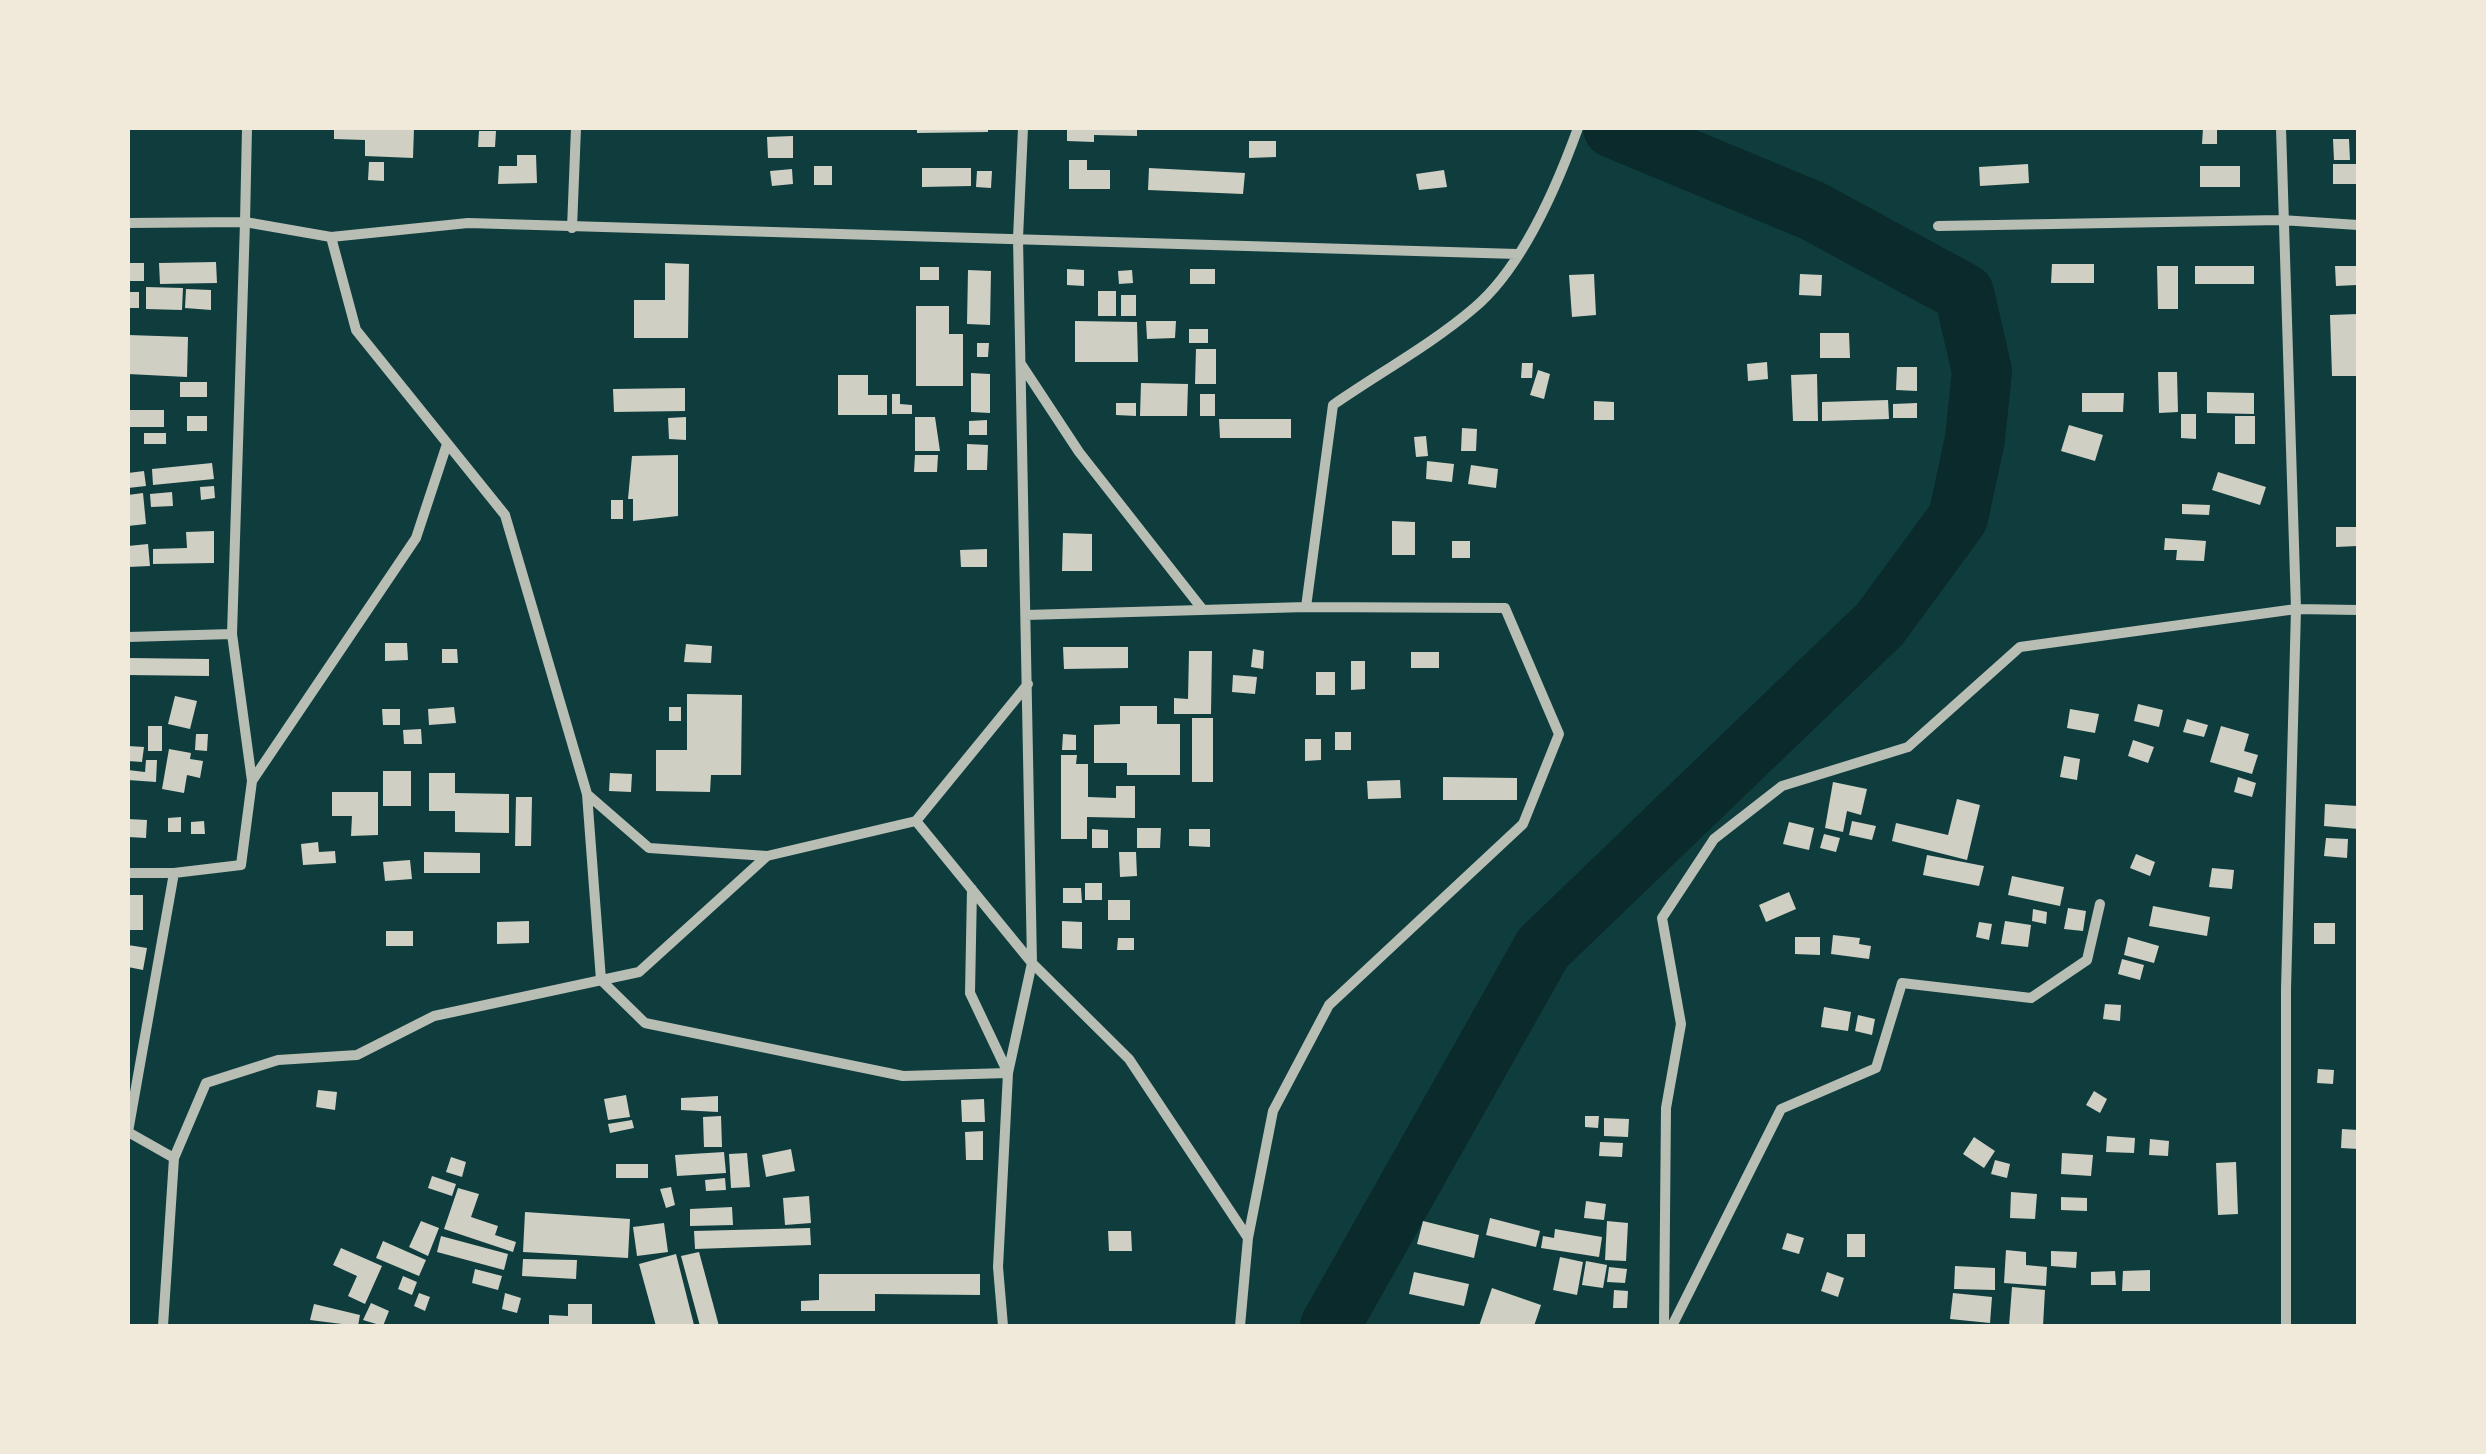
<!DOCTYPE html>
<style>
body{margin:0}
#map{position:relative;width:2486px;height:1454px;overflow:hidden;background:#0f3d3e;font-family:Karla,sans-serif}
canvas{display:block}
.frame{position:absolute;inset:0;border:130px solid #f1e9da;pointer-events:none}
</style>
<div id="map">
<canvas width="2486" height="1454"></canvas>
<div class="frame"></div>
</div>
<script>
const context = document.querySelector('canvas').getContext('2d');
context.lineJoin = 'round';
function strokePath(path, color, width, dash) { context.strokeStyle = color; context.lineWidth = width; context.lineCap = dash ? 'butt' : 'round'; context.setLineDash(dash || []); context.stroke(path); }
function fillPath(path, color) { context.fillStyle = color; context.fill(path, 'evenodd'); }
strokePath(new Path2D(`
 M1330 1326 1543 948 1880 624 1958 518 1975 439 1982 371 1964 293 1813 211 1613 128`), '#0a2a2b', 60);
fillPath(new Path2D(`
 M334 128H414L413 158 365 156V140L334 139Z
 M917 128H988V132L917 133Z
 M1067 128H1137V136L1094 135V142L1067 141Z
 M2203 128H2217V144H2202Z
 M479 131H496L495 147H478Z
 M793 136V158H768L767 137Z
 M2333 139H2349L2350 160H2334Z
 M1249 141H1276V157L1249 158Z
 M517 155H536L537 183 498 184 499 166H517Z
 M1069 160H1087V170H1110V189H1069Z
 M369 162H384V181L368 180Z
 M2028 164 2029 183 1980 186 1979 167Z
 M2333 164H2358V184H2333Z
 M814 166H832V185H814Z
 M2200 166H2240V187H2200Z
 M922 168H971V186L922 187Z
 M1149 168 1245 173 1243 194 1148 190Z
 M792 169 793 184 772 186 770 171Z
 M1444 170 1447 187 1419 190 1416 174Z
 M977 171H992L991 188 976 187Z
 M216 262 217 283 160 284 159 263Z
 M128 263H144V281H128Z
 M665 263 689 264 688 338H634V300H665Z
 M2052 264H2094V283H2051Z
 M2157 266H2178V309H2158Z
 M2195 266H2254V284H2195Z
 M2335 266H2357V285L2336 286Z
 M920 267H939V280H920Z
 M1067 269 1084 270V286L1067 285Z
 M1190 269H1215V284H1190Z
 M968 270 991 271 990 325 967 324Z
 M1132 270 1133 283 1119 284 1118 271Z
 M1594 274 1596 315 1572 317 1569 275Z
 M1800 274 1822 275 1821 296 1799 295Z
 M146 287 183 288 182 310 146 309Z
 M186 289 211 290V310L185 308Z
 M1098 291H1116V316H1098Z
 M128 292H139V308H128Z
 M1121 295H1136V316H1121Z
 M916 306H949V334H963V386H916Z
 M2358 314V376H2332L2330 315Z
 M1075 321 1137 322 1138 362H1075Z
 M1146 321H1176L1175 338 1147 339Z
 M1189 329H1208V343H1189Z
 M1820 333H1849L1850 358H1820Z
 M128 335 188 337 187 377 128 374Z
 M977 343H989L988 357H977Z
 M1196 349H1216V384H1195Z
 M1767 362 1768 379 1748 381 1747 364Z
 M1522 363H1533L1532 378H1521Z
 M1897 367H1917V391L1896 390Z
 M1538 370 1550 374 1544 399 1530 395Z
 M2158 372H2177L2178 412 2159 413Z
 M971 373 990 374V413L971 412Z
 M1817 374 1818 421H1793L1791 375Z
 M838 375H868V395H887V415H838Z
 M180 382H207V397H180Z
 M1141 383 1188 384 1187 416H1140Z
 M685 388V411L614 412 613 389Z
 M2207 392 2254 393V414L2207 413Z
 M2082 393H2124L2123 412H2082Z
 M892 394H900V404L912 405V414H892Z
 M1200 394H1215V416H1200Z
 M1888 400 1889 419 1822 421V402Z
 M1594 401 1614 402V420H1594Z
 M1116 403H1136V416L1116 415Z
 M1917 403V418H1893V404Z
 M128 410H164V427H128Z
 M2181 414H2196V439L2181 438Z
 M187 416H207V431H187Z
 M2235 416H2255V444H2235Z
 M686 417V440L669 439 668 418Z
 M915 417H935L940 451H915Z
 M1219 419H1291V438H1220Z
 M987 420V435H969V421Z
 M2069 425 2103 435 2095 461 2061 451Z
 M1462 428 1477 429 1476 451H1461Z
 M144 433H166V444H144Z
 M1426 436 1428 456 1416 457 1414 437Z
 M967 444 988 445 987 470H967Z
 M678 455V516L633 521V499H628L632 456Z
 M915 455H938L937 472H914Z
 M1427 461 1454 464 1452 482 1426 479Z
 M212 463 214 479 153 485 152 469Z
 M1471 465 1498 469 1496 488 1468 484Z
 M144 471 146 486 128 488V473Z
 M2218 472 2266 487 2260 505 2212 490Z
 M214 486 215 498 201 500 200 487Z
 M172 492 173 506 151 507 150 494Z
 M143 493 146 524 128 526V495Z
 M611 500H623V519H611Z
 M2182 504 2210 505 2209 515 2182 514Z
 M1392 521 1415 522V555H1392Z
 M2336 527H2357V546L2336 547Z
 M214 531V563L153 564V549L187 548 186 532Z
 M1063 533 1092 534V571H1062Z
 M2165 538 2206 541 2204 561 2176 560 2177 550H2164Z
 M1452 541H1470V558H1452Z
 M148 544 150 566 128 567V546Z
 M987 549V567H961L960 550Z
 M385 643H407L408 660 385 661Z
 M686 644 712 646 711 663 684 662Z
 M1063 647H1128V668L1064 669Z
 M442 649H457L458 663H442Z
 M1253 649 1264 651 1263 669 1251 667Z
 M1189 651H1212L1211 714H1174V698L1188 699Z
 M1411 652H1439V668H1411Z
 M128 658 209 659V676L128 675Z
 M1351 661H1365V689L1351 690Z
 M1316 672H1335V695H1316Z
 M1233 675 1257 677 1255 694 1232 692Z
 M687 694 742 695 741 775H711L710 792 656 791V750H687Z
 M175 696 197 701 190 729 168 724Z
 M2138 704 2163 710 2159 727 2134 721Z
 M1120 706H1157V724H1180V775H1127V763H1094V725L1120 724Z
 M454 707 456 723 429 725 428 709Z
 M669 707H681V721H669Z
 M382 709H400V725H383Z
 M2070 709 2099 714 2095 733 2067 728Z
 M1192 718H1213V782H1192Z
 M2187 719 2208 725 2204 737 2183 732Z
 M148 726H162V751H148Z
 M2221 726 2249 734 2244 751 2258 755 2252 774 2210 762Z
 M421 729 422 744H404L403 730Z
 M1335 732H1351V750H1335Z
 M196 734H208L207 751 195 750Z
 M1063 734 1076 735V750H1062Z
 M1305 739H1321V760L1305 761Z
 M2133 740 2154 747 2148 763 2128 756Z
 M128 746 144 747 142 762 128 761Z
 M169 749 191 753 190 759 203 761 200 778 187 775 184 793 162 789Z
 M1061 755H1077L1076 764H1088V797L1116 798V786H1135V818L1087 817V839H1061Z
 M2064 756 2080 759 2077 780 2060 777Z
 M146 760H157L156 782 128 780V770L145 772Z
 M383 771H411V806H383Z
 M429 773H455V793L509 794V833L455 832V811H429Z
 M610 773 632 774 631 792 609 791Z
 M1443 777 1517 778V800H1443Z
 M2238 777 2256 783 2252 797 2234 792Z
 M1400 780 1401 798 1368 799 1367 781Z
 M1833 782 1867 789 1861 815 1847 811 1843 832 1825 828Z
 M332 792H378V835L351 836 352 816H332Z
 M516 797H532L531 846H515Z
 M1957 799 1980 805 1967 860 1892 841 1896 823 1948 835Z
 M2325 804 2358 806V829L2324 826Z
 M181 817V832H168V818Z
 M128 819 147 820 146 838 128 837Z
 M204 821 205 834H191V822Z
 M1852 821 1876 826 1872 840 1849 835Z
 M1789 822 1814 828 1809 850 1783 844Z
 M1137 828H1161L1160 848H1137Z
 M1092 829 1108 830V848H1092Z
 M1189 829H1210V847L1189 846Z
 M1824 834 1840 838 1836 852 1820 848Z
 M2326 838 2348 839 2347 858 2324 856Z
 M318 842 319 852 335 851 336 863 303 865 301 844Z
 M424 852 480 853V873H424Z
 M1119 852H1136L1137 876 1120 877Z
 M2136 854 2155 862 2150 876 2130 868Z
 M1927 855 1984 866 1979 886 1923 875Z
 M410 860 412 879 385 881 383 862Z
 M2212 868 2234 870 2232 889 2209 887Z
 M2012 876 2064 887 2060 906 2008 895Z
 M1085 883H1102V900H1085Z
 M1063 888H1081L1082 903H1063Z
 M1789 892 1796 909 1766 922 1759 905Z
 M128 895H143V930H128Z
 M1108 900H1130V920H1108Z
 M2153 906 2210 917 2207 936 2149 926Z
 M2068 908 2086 911 2083 931 2064 929Z
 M2033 909 2047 912 2046 924 2032 921Z
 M529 921V943L497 944V922Z
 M1062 921 1082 922V949L1062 948Z
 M2005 921 2031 925 2028 947 2001 944Z
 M1979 922 1992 924 1989 940 1976 937Z
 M2314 923H2335V944H2314Z
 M386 931H413V946H386Z
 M1833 935 1860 938 1859 944 1871 946 1869 959 1831 954Z
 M1795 937H1820V955L1795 954Z
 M2128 937 2159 946 2154 963 2124 955Z
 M1118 938H1134V950H1117Z
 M128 945 147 948 143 970 128 967Z
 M2122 959 2144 965 2140 980 2118 974Z
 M2105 1004 2121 1005 2120 1021 2103 1019Z
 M1824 1007 1851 1012 1848 1031 1821 1027Z
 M1858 1015 1875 1019 1872 1035 1855 1031Z
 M2318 1069 2334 1070 2333 1084 2317 1083Z
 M318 1090 337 1092 335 1110 316 1107Z
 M2094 1091 2107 1099 2100 1113 2086 1105Z
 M626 1095 630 1117 608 1120 604 1099Z
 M718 1096V1112L681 1110V1098Z
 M984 1099 985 1122H962L961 1100Z
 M721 1116 722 1147H704L703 1117Z
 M1585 1116H1599L1598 1128 1585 1127Z
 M1604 1118 1629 1119 1628 1137 1604 1136Z
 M632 1120 634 1128 610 1133 608 1124Z
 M2342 1129 2358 1130V1149L2341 1148Z
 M983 1131V1160H966L965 1132Z
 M2107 1136 2135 1138 2134 1153 2106 1152Z
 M1974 1137 1995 1151 1984 1168 1963 1154Z
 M2150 1139 2169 1141 2168 1156 2149 1155Z
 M1600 1142 1623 1143 1622 1157 1599 1156Z
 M791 1149 795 1171 766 1177 762 1155Z
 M724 1152 726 1173 677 1176 675 1155Z
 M747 1153 750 1187 731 1188 729 1154Z
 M2062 1153 2093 1155 2091 1176 2061 1174Z
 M451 1157 466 1162 462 1177 446 1172Z
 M1995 1160 2010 1164 2007 1178 1991 1174Z
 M2236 1162 2238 1214 2218 1215 2216 1163Z
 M616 1164H648V1178H616Z
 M432 1176 456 1184 452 1196 428 1188Z
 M725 1178 726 1190 706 1191 705 1180Z
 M671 1187 675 1205 666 1208 660 1189Z
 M458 1188 479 1194 471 1217 498 1226 495 1235 516 1242 513 1252 444 1229Z
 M2011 1192 2037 1194 2035 1219 2010 1218Z
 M809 1196 811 1223 785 1225 783 1198Z
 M2061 1197 2087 1198V1211L2061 1210Z
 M1586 1201 1606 1204 1604 1220 1584 1218Z
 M732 1207 733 1225 690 1226V1209Z
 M525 1212 630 1219 628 1258 523 1252Z
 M1490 1218 1540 1231 1536 1247 1486 1235Z
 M421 1221 439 1228 428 1256 409 1247Z
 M1423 1221 1479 1235 1474 1258 1417 1244Z
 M1607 1221 1628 1223 1626 1261 1605 1260Z
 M664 1223 668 1252 637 1256 633 1227Z
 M810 1228 811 1245 695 1249 694 1231Z
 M1555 1229 1602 1237 1599 1257 1541 1248 1543 1236 1554 1238Z
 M1108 1231H1131L1132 1251H1109Z
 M1787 1233 1804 1238 1799 1254 1782 1249Z
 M1847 1234H1865V1257H1847Z
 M441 1236 508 1254 504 1270 437 1252Z
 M383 1241 426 1260 419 1276 376 1258Z
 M341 1248 382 1266 365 1304 348 1296 357 1276 333 1265Z
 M2006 1250 2026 1252V1265L2047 1267 2046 1286 2004 1283Z
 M2051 1251 2077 1252 2076 1268 2051 1266Z
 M699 1252 719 1326H700L681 1256Z
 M676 1254 694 1325 656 1326 639 1264Z
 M1560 1257 1583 1262 1577 1295 1553 1290Z
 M523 1259 577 1260 576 1279 522 1276Z
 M1586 1261 1607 1265 1603 1288 1582 1285Z
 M1955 1266 1995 1268V1290L1954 1289Z
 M1609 1267 1627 1269 1625 1283 1607 1282Z
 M475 1269 502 1276 498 1290 472 1283Z
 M2150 1270V1291H2122L2123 1271Z
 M2115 1271 2116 1285H2091V1272Z
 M1414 1272 1469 1284 1464 1306 1409 1294Z
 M1827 1272 1844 1278 1838 1297 1821 1291Z
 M819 1274H980V1295L875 1294V1311H801V1301L819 1300Z
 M403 1276 417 1282 412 1295 398 1289Z
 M2012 1287 2045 1290 2043 1326H2009Z
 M1492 1288 1541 1305 1534 1326H1479Z
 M1614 1290 1628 1291 1627 1308H1613Z
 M419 1293 430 1297 425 1311 414 1306Z
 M505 1293 521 1298 517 1313 502 1309Z
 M1953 1293 1992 1297 1990 1323 1950 1319Z
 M371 1303 389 1311 383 1326 363 1320Z
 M314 1304 360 1315 358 1326 310 1320Z
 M568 1304H592V1326H549V1315L568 1316Z`), '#cfcfc3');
strokePath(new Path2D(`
 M247 128 245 222 331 237 468 223 1517 254
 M1023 128 1018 238 1032 963 1129 1059 1248 1238 1240 1326
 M2281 128 2296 609 2286 989V1326
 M128 223 245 222 232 634 252 781 241 865 174 873H128
 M1938 226 2281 220 2358 225
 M572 228 576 128
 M331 237 356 330 505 515 587 794 601 980 645 1023 903 1076 1008 1073 970 993 972 889
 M1021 364 1079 452 1203 610
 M1026 615 1306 607 1333 405C1379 373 1432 344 1474 308 1523 267 1557 186 1578 128
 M128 637 232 634
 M252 781 416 538 447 444
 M588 795 649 848 767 856
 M916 821 1032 963 1008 1073 998 1267 1003 1326
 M128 1132 174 873
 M128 1132 174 1158
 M1248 1238 1273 1111 1329 1005 1523 824 1559 734 1505 608 1306 607
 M163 1326 174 1158 206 1083 278 1060 357 1055 434 1016 639 972 767 856 916 821 1028 684
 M1664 1326 1666 1108 1681 1024 1662 918 1714 839 1782 786 1908 747 2020 647 2296 609 2358 610
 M1672 1326 1781 1109 1876 1068 1902 983 2031 998 2087 960 2100 904`), '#b8beb3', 10);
</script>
